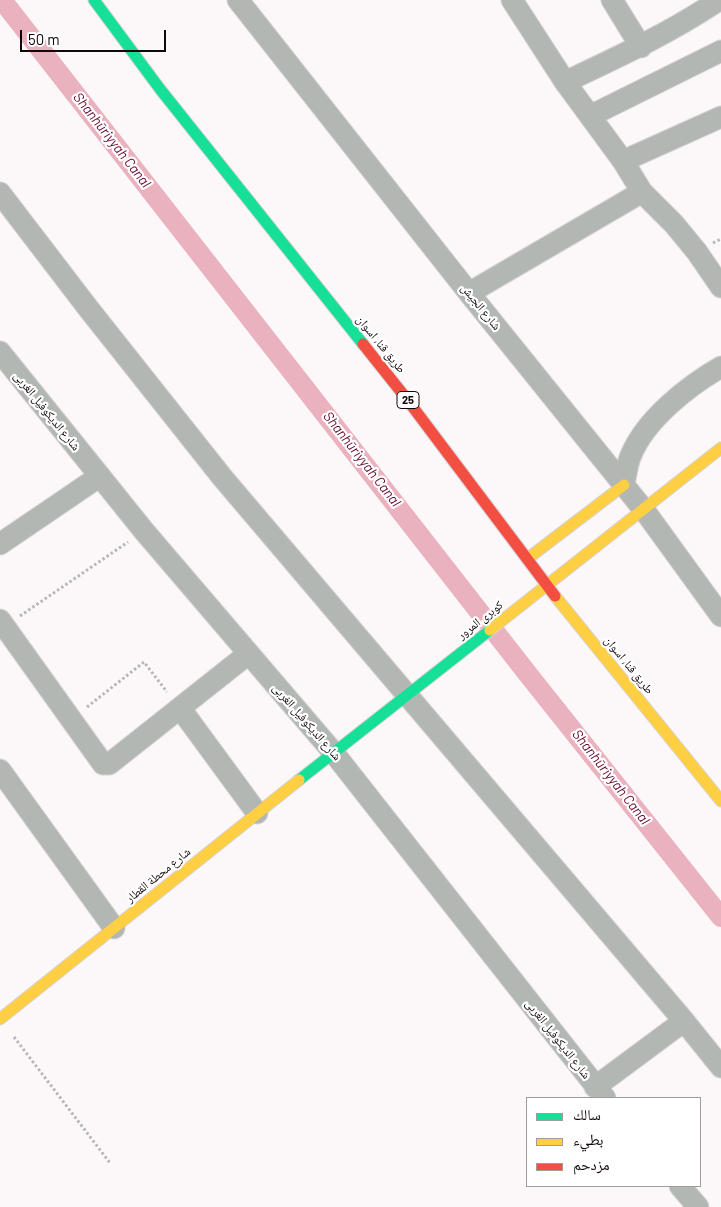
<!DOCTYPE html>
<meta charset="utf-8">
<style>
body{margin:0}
#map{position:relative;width:721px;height:1207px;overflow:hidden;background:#fcf8f9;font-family:Barlow,"Noto Naskh Arabic",sans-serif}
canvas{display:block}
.legend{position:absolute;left:526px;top:1097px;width:175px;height:90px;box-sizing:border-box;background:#fff;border:1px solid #a09c9d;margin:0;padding:6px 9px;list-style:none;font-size:15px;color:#12080a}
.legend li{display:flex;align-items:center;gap:10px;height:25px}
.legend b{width:25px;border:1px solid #a09c9d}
.scale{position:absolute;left:20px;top:30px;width:146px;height:22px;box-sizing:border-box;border:2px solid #12080a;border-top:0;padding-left:6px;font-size:15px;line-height:18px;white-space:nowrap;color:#12080a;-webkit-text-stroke:4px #fff;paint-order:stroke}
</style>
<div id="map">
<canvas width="721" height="1207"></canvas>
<ul class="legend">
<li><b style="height:6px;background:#16e098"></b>سالك</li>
<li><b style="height:6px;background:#ffcf43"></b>بطيء</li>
<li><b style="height:6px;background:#f24e42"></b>مزدحم</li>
</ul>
<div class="scale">50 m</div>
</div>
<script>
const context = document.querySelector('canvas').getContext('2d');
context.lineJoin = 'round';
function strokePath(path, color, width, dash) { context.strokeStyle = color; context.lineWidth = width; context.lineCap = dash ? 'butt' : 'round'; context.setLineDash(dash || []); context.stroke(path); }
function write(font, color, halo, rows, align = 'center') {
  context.font = font + ' Barlow,"Noto Naskh Arabic",sans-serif'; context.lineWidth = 4.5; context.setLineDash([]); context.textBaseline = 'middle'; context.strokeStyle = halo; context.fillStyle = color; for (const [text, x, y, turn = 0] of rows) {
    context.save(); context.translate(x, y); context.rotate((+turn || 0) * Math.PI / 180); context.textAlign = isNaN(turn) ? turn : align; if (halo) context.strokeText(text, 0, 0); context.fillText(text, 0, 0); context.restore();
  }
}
strokePath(new Path2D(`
 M2 0 527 673 721 917`), '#eab2bf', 20);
const street = new Path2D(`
 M238 0 469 293 644 510 721 616
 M512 0 565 82 623 161 642 192 674 224 697 252 721 287
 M612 0 641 47
 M565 82C618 57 670 33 719 0
 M590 116 721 51
 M623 161 721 117
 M0 193 88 308 222 477 684 1021 721 1067
 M469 293 642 192
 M0 352 144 531 333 752 605 1098
 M624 485C626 475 627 464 631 455 646 419 688 386 721 367
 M0 544 100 476
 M0 620 103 764H109L113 761 248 654
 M180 708 257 813
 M0 770 114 928
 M595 1087 684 1021
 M680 1186 698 1207`);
const fast = new Path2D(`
 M94 0 160 89 363 344
 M299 780 490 630`);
const slow = new Path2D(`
 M527 559 624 485
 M555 596 721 801
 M490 630 721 448
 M0 1019 299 780`);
const jam = new Path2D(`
 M363 344 406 398 555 596`);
strokePath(street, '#d6d2d3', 23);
strokePath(fast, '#d6d2d3', 13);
strokePath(slow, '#d6d2d3', 13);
strokePath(jam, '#d6d2d3', 13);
strokePath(new Path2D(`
 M713 243 721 239
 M20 616 128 542
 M87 707 144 662 167 692
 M14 1037 110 1163`), '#b6b8b6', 3, [2.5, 2.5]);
strokePath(street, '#b2b7b3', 21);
strokePath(fast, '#16e098', 11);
strokePath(slow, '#ffcf43', 11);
strokePath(jam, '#f24e42', 11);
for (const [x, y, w] of [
 [408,400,22]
]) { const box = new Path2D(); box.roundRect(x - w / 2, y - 8.5, w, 17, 4); context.fillStyle = '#fff'; context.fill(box); strokePath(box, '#12080a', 1); }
write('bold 11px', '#12080a', null, [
 ["25",408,400]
]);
write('12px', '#12080a', '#fff', [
 ["شارع الجيش",481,307,51],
 ["طريق قنا, اسوان",381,344,51],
 ["شارع الديكوفيل الغربى",47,411,51],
 ["كوبرى المرور",480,620,-38],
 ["طريق قنا, اسوان",629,665,51],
 ["شارع الديكوفيل الغربى",307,722,49],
 ["شارع محطة القطار",158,875,-39],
 ["شارع الديكوفيل الغربى",558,1039,52]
]);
write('italic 14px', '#680a2f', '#fff', [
 ["Shanhūriyyah Canal",112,140,52],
 ["Shanhūriyyah Canal",362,459,52],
 ["Shanhūriyyah Canal",611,777,52]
]);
</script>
